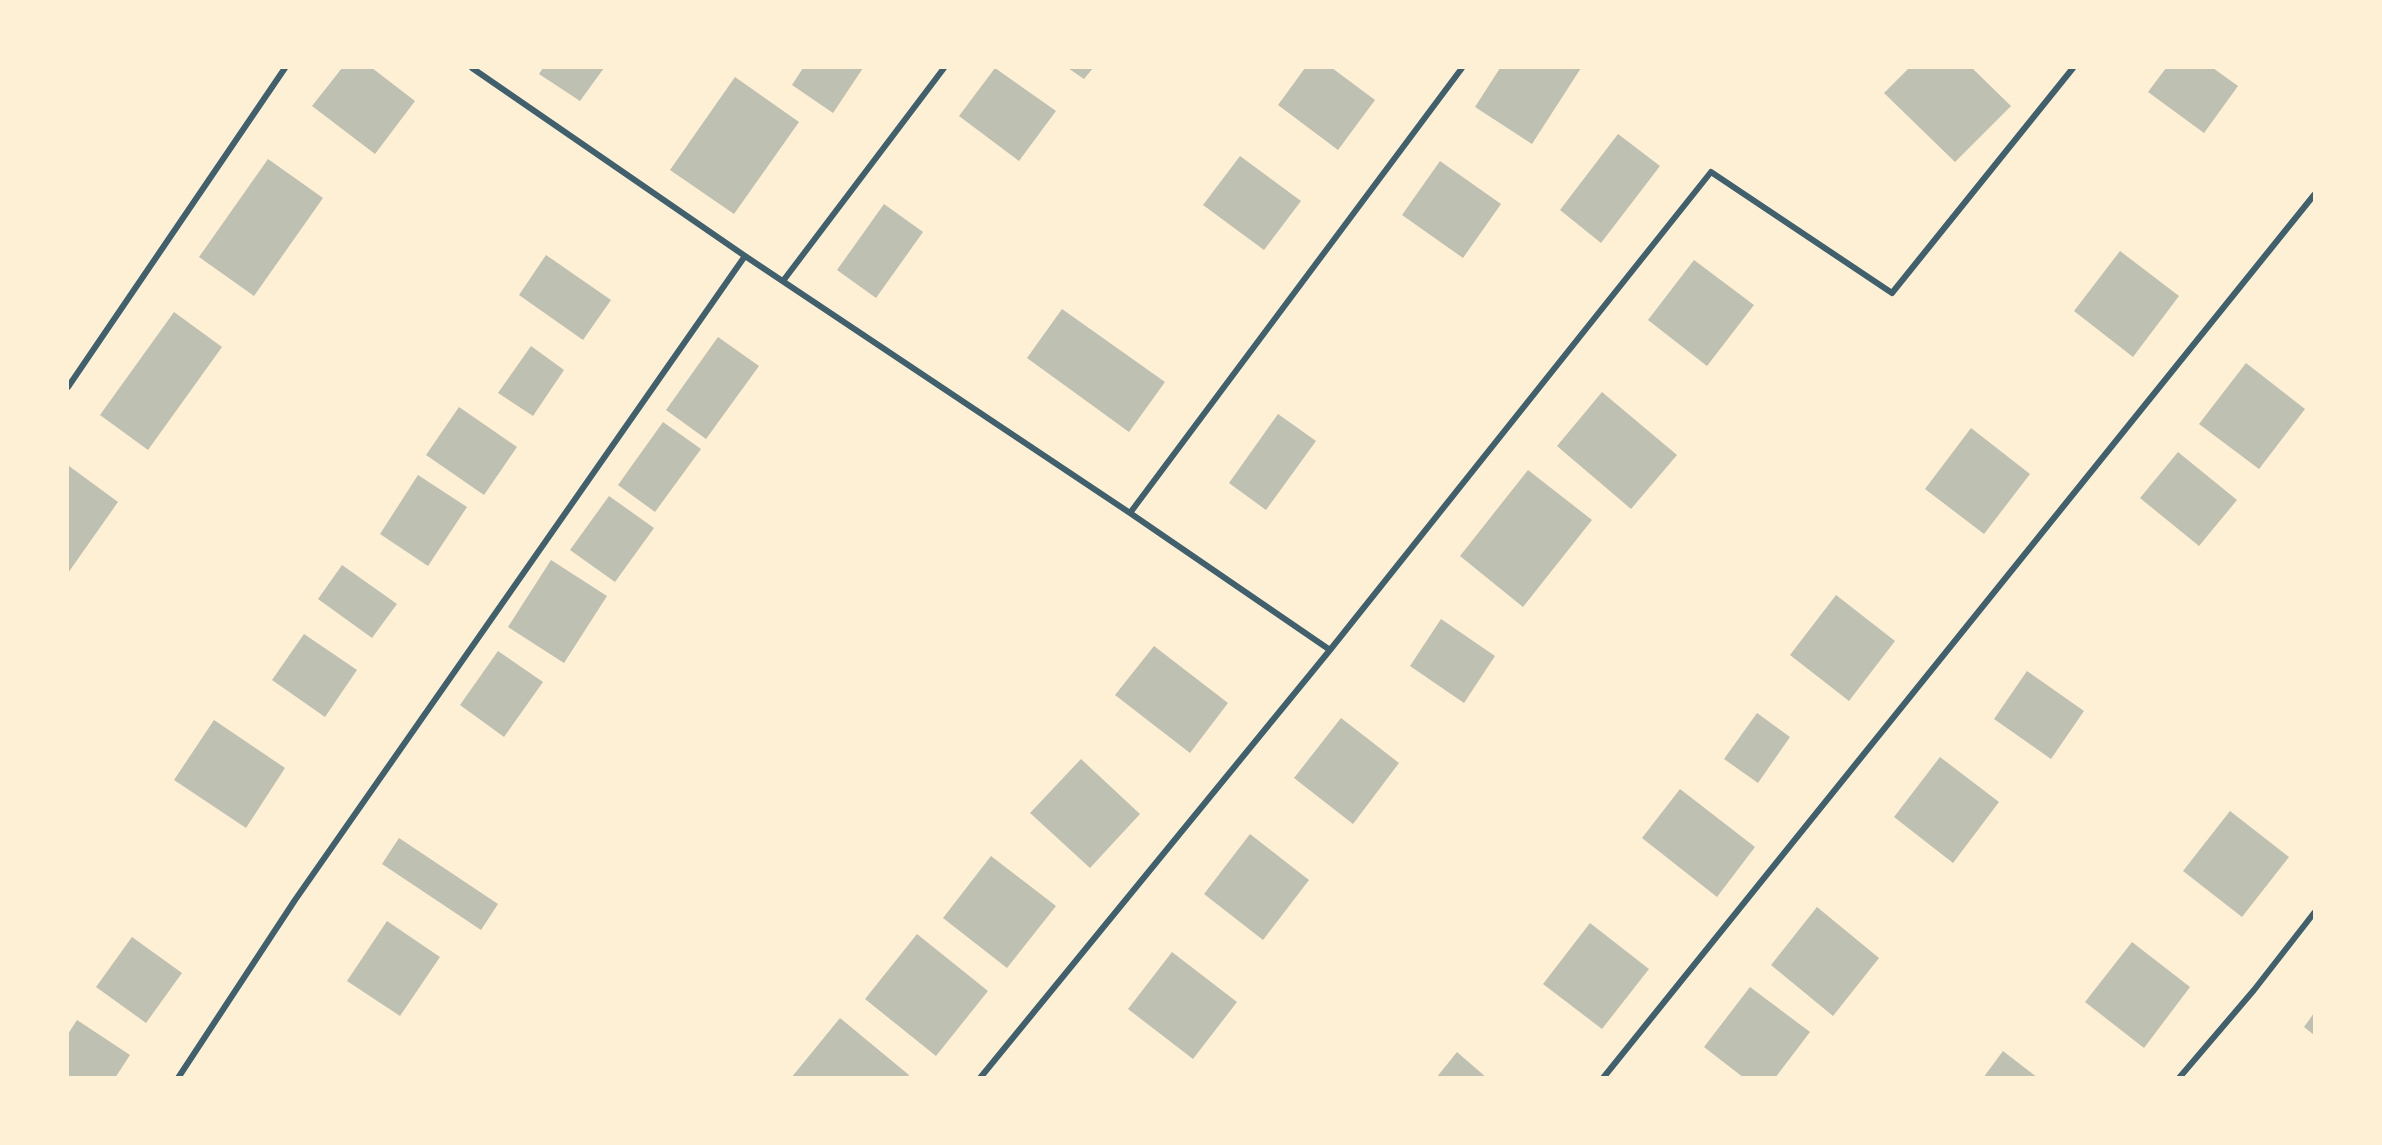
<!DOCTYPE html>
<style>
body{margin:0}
#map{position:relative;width:2382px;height:1145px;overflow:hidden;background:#fdf0d5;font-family:"Nunito Sans",sans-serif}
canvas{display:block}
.frame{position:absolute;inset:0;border:69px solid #fdf0d5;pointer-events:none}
</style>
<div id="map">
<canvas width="2382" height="1145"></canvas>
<div class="frame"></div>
</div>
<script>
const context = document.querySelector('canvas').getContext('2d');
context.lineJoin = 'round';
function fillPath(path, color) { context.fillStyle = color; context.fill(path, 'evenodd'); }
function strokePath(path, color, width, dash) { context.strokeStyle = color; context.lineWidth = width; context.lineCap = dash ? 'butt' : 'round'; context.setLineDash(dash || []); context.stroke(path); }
fillPath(new Path2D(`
 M342 68H372L415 101 375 154 312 106Z
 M543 68H604L580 101 539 74Z
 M803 68H863L833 113 792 85Z
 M995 68 1056 111 1019 161 959 116Z
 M1068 68H1093L1084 79Z
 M1305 68H1332L1375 100 1338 150 1278 105Z
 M1500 68H1581L1532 144 1475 107Z
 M1909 68H1972L2011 106 1955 162 1884 93Z
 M2166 68H2213L2238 86 2204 133 2148 92Z
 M735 77 799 122 734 214 670 170Z
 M1618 134 1660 166 1601 243 1560 210Z
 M1240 156 1301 201 1264 250 1203 205Z
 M268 159 323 198 254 296 199 257Z
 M1440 161 1501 204 1463 258 1402 215Z
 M884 204 923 232 876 298 837 270Z
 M2120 251 2179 296 2133 357 2074 311Z
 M546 255 611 300 583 340 519 295Z
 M1694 260 1754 305 1707 366 1648 320Z
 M1062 309 1165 382 1129 432 1027 358Z
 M174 312 222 347 148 450 100 415Z
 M718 337 759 366 706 439 666 410Z
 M531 346 564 370 533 416 498 393Z
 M2246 363 2305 409 2259 469 2199 424Z
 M1602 392 1677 455 1631 509 1557 446Z
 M459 407 517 447 484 495 426 455Z
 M1278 414 1316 441 1266 510 1229 483Z
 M663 422 701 449 655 512 618 485Z
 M1971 428 2030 474 1984 534 1925 489Z
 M2178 452 2237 500 2199 546 2140 498Z
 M69 466 118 502 68 573V469Z
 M1528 470 1592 520 1523 607 1460 556Z
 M418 475 467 507 428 566 380 534Z
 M609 496 654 528 615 582 570 550Z
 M551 560 607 596 564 663 508 627Z
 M342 565 397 604 372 638 318 599Z
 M1836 595 1895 641 1849 701 1790 655Z
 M1441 619 1495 656 1464 703 1410 666Z
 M304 634 357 670 325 717 272 680Z
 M1154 646 1228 703 1190 753 1115 695Z
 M498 651 543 682 504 737 460 705Z
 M2027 671 2084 711 2051 759 1994 719Z
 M1757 713 1790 737 1758 783 1724 759Z
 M1341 718 1399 763 1353 824 1294 778Z
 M214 720 285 768 246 828 174 780Z
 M1940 757 1999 802 1953 863 1894 817Z
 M1081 759 1140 814 1090 868 1030 813Z
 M1680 789 1755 847 1717 897 1642 838Z
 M2230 811 2289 857 2242 917 2183 871Z
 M1250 834 1309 880 1263 940 1204 894Z
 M399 838 498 904 481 930 382 864Z
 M991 856 1056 906 1007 968 943 918Z
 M1817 907 1879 958 1833 1016 1771 965Z
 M387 921 440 957 400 1016 347 981Z
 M1590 923 1649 969 1602 1029 1543 984Z
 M917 934 988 991 936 1056 865 999Z
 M132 937 182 973 146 1023 96 987Z
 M2132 942 2190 987 2144 1048 2085 1002Z
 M1172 952 1237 1002 1193 1059 1128 1009Z
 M1750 987 1810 1032 1775 1078H1744L1704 1047Z
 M2314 1013V1035L2304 1027Z
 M840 1018 909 1075 907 1078H791Z
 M77 1020 130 1055 115 1078H68V1034Z
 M2003 1051 2038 1078H1983Z
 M1457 1052 1487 1078H1436Z`), '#bec0b2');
strokePath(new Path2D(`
 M472 68 745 256 1130 513 1330 650
 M783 281 944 68
 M68 387 285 68
 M1130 513 1462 68
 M178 1078 295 900 745 256
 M980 1078 1330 650 1711 172 1892 293 2073 68
 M1603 1078 2314 195
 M2179 1078 2254 990 2314 913`), '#3f606c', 6);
</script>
